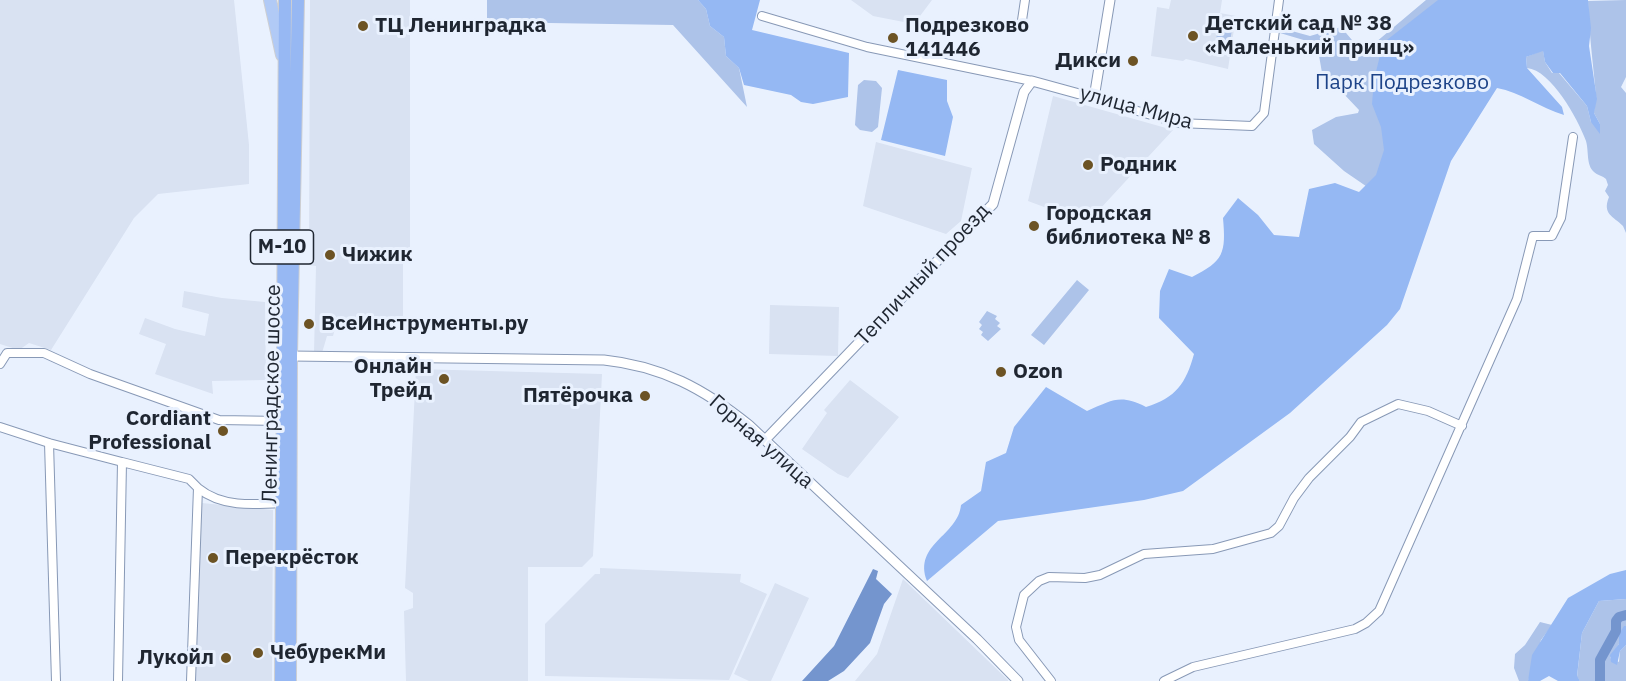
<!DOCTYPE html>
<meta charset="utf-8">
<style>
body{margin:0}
canvas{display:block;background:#e9f1fe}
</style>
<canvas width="1626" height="681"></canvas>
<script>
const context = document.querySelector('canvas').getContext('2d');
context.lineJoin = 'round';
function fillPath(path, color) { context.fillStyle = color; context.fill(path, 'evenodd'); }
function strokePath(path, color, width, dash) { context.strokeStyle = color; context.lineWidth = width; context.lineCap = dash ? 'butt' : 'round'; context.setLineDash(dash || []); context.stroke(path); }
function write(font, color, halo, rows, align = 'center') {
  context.font = font + ' "IBM Plex Sans",sans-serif'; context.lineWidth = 6; context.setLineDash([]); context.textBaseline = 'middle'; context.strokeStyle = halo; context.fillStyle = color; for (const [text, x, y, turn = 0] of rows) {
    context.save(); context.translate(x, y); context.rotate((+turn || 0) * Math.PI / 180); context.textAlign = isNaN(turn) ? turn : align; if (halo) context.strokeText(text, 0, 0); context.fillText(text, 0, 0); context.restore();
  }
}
fillPath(new Path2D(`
 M0 0H234L249 145V184L158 194 134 218 51 350 29 343 19 350 0 344Z
 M310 0H410V248H403V324L337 322 333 336H327L322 353H314L316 266 309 265Z
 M851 0H932L914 24 873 16Z
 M1171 0H1222L1220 13 1236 16 1228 69 1186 59 1183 61 1151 56 1157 7 1169 9Z
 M1053 96 1173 130 1087 223 1028 201Z
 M876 142 972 168 961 221 946 234 863 206Z
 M184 291 222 298 265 302 266 380 212 381 213 394 155 374 166 344 139 334 145 318 175 329 205 336 209 314 182 307Z
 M770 305 839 307 838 356 769 354Z
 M416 369 602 374 593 556 582 567H528V681H406L404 611 413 608V593L405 588Z
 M850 380 899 417 848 478 838 474 802 449 827 413 824 410Z
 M202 503 273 510 272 681H193Z
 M600 568 741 574 740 582 767 594 729 680 545 676V624L595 574H600Z
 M903 579 1008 680V681H855L877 654Z
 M775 583 809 598 771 681H749L734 674Z`), '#d9e2f2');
fillPath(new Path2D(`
 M487 0H698L706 9 710 26 724 37 726 56 739 68 747 107 673 25 487 22Z
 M1426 0H1523L1379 195 1344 171 1314 144 1312 130 1336 117 1358 113 1359 110 1341 91 1325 90 1317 44 1280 33 1281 28 1310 36 1341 27 1363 53Z
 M1626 0V77L1621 87 1626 93V233L1623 226C1613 216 1602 214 1609 197L1605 191 1608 185 1606 179C1603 176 1597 175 1594 172 1586 165 1589 151 1586 141 1578 119 1551 70 1527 68L1526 57 1543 50 1545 62 1552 73H1559L1587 106 1591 122 1600 124 1594 113C1594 107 1597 101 1596 95 1593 63 1589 33 1588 1Z
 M1218 27 1232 29 1229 49 1215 47Z
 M864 80 876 81 882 88 878 127 872 132 860 130 855 125 858 85Z
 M1077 280 1089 290 1044 345 1031 335Z
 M987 311 997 316 995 319 1000 323 997 326 1001 329 988 341 981 335 983 332 979 329 982 325 979 322Z
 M1626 599V626L1619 634V644L1610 658 1619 662 1620 651 1626 645V681H1580L1577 677 1582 633 1599 601Z
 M1540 622 1552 625 1541 640 1528 681H1519L1514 668 1515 654 1525 645Z`), '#adc3e9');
fillPath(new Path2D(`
 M698 0H760L752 30 849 53 848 97 813 104 801 102 791 95 744 85 739 68 726 56 724 37 710 26 706 9Z
 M1438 0H1588L1591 28 1589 46 1597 99 1594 113 1600 124V134L1591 122 1587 106 1560 73H1553L1545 62 1543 51 1526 57 1527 68 1562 107 1564 115C1541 108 1520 92 1497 88L1451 161 1400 309 1387 325 1290 413 1183 491 1144 500 998 521 927 581C913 544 958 536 961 505L981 491 986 462 1006 453 1014 427 1046 387 1087 411C1113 400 1120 394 1146 407 1176 398 1186 383 1194 354L1159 318 1160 291 1169 269 1192 277C1224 261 1226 253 1223 218L1238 198 1258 215 1274 235 1299 237 1309 189 1335 183 1359 192 1376 175 1384 150 1381 127 1372 104 1374 80 1383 43Z
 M898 70 947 80V101L953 117 945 156 881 140Z
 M1626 570V599L1599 601 1582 633 1577 676 1580 681H1558L1549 676 1540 681H1528L1532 655 1568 598 1610 574Z
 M1624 626H1626V645L1620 651 1617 665 1611 662 1610 655 1619 644V634Z`), '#95b8f3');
fillPath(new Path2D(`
 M873 569 878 571 876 579 892 594 884 604 870 643 844 671 828 681H802L834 646Z`), '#7495ce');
strokePath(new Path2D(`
 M1600 681V660L1616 631V621L1619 617 1626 615`), '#7495ce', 10);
const minor = new Path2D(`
 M762 16 867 47 1032 81
 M1021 27 1025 0
 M1094 98 1178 123 1252 126 1264 113 1279 0
 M0 364 7 353H44L90 374 219 420 281 421
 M0 427 49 443 122 462
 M49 443 56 681
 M198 488C221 507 252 505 281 503
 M118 681 122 462 189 479 198 488 191 681
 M1051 681 1019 640 1016 627 1024 595 1039 581 1049 577 1085 578 1100 575 1144 554 1213 549 1271 533 1279 526 1294 498 1309 478 1350 437 1361 422 1398 404 1428 411 1462 426
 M1164 681 1193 667 1355 629 1366 623 1379 611 1517 299 1533 236H1552L1561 218 1573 137`);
const tertiary = new Path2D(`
 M291 356 604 360C662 366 704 389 749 425L977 639 1018 681
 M765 440 969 228 993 204 1024 92 1032 81 1094 98 1110 0`);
const primary = new Path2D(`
 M270 0 282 55`);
const trunk = new Path2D(`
 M281 681 285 0
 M290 681 291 356 298 0`);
strokePath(minor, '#8899b6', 10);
strokePath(tertiary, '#8899b6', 11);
strokePath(primary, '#cecfd2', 14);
strokePath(trunk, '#cecfd2', 14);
strokePath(minor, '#fff', 8);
strokePath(tertiary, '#fff', 9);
strokePath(primary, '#b1caf6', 12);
strokePath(trunk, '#97b8f3', 12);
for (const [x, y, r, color] of [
 [363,26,6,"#6c5324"],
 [1193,36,6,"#6c5324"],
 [893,38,6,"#6c5324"],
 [1133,61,6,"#6c5324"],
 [1088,165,6,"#6c5324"],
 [1034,226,6,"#6c5324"],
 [330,255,6,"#6c5324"],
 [309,324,6,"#6c5324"],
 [1001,372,6,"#6c5324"],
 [444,379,6,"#6c5324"],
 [645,396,6,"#6c5324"],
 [223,431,6,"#6c5324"],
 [213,558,6,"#6c5324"],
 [258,653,6,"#6c5324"],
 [226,658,6,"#6c5324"]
]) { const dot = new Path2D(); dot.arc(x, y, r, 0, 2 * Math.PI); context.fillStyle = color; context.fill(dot); strokePath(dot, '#e9f1fe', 2); }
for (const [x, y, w] of [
 [282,247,63]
]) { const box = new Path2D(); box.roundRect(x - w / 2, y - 17, w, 34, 4.5); context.fillStyle = '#e9f1fe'; context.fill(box); strokePath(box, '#1f2631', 1.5); }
write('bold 20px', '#1f2631', null, [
 ["М-10",282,247]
]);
write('bold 21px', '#1f2631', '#e9f1fe', [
 ["Детский сад № 38",1205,24],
 ["«Маленький принц»",1205,48],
 ["ТЦ Ленинградка",375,26],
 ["Подрезково",905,26],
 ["141446",905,50],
 ["Дикси",1121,61,"right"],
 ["Родник",1100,165],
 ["Городская",1046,214],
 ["библиотека № 8",1046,238],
 ["Чижик",342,255],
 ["ВсеИнструменты.ру",321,324],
 ["Онлайн",432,367,"right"],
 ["Трейд",432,391,"right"],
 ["Ozon",1013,372],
 ["Пятёрочка",633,396,"right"],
 ["Cordiant",211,419,"right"],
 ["Professional",211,443,"right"],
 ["Перекрёсток",225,558],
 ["ЧебурекМи",270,653],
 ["Лукойл",214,658,"right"]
], 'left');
write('21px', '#1d4388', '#e9f1fe', [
 ["Парк Подрезково",1402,83]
]);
write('21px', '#1f2631', '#e9f1fe', [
 ["улица Мира",1136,108,15],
 ["Тепличный проезд",923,275,-47],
 ["Ленинградское шоссе",272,394,-89],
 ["Горная улица",761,442,41]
]);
</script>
